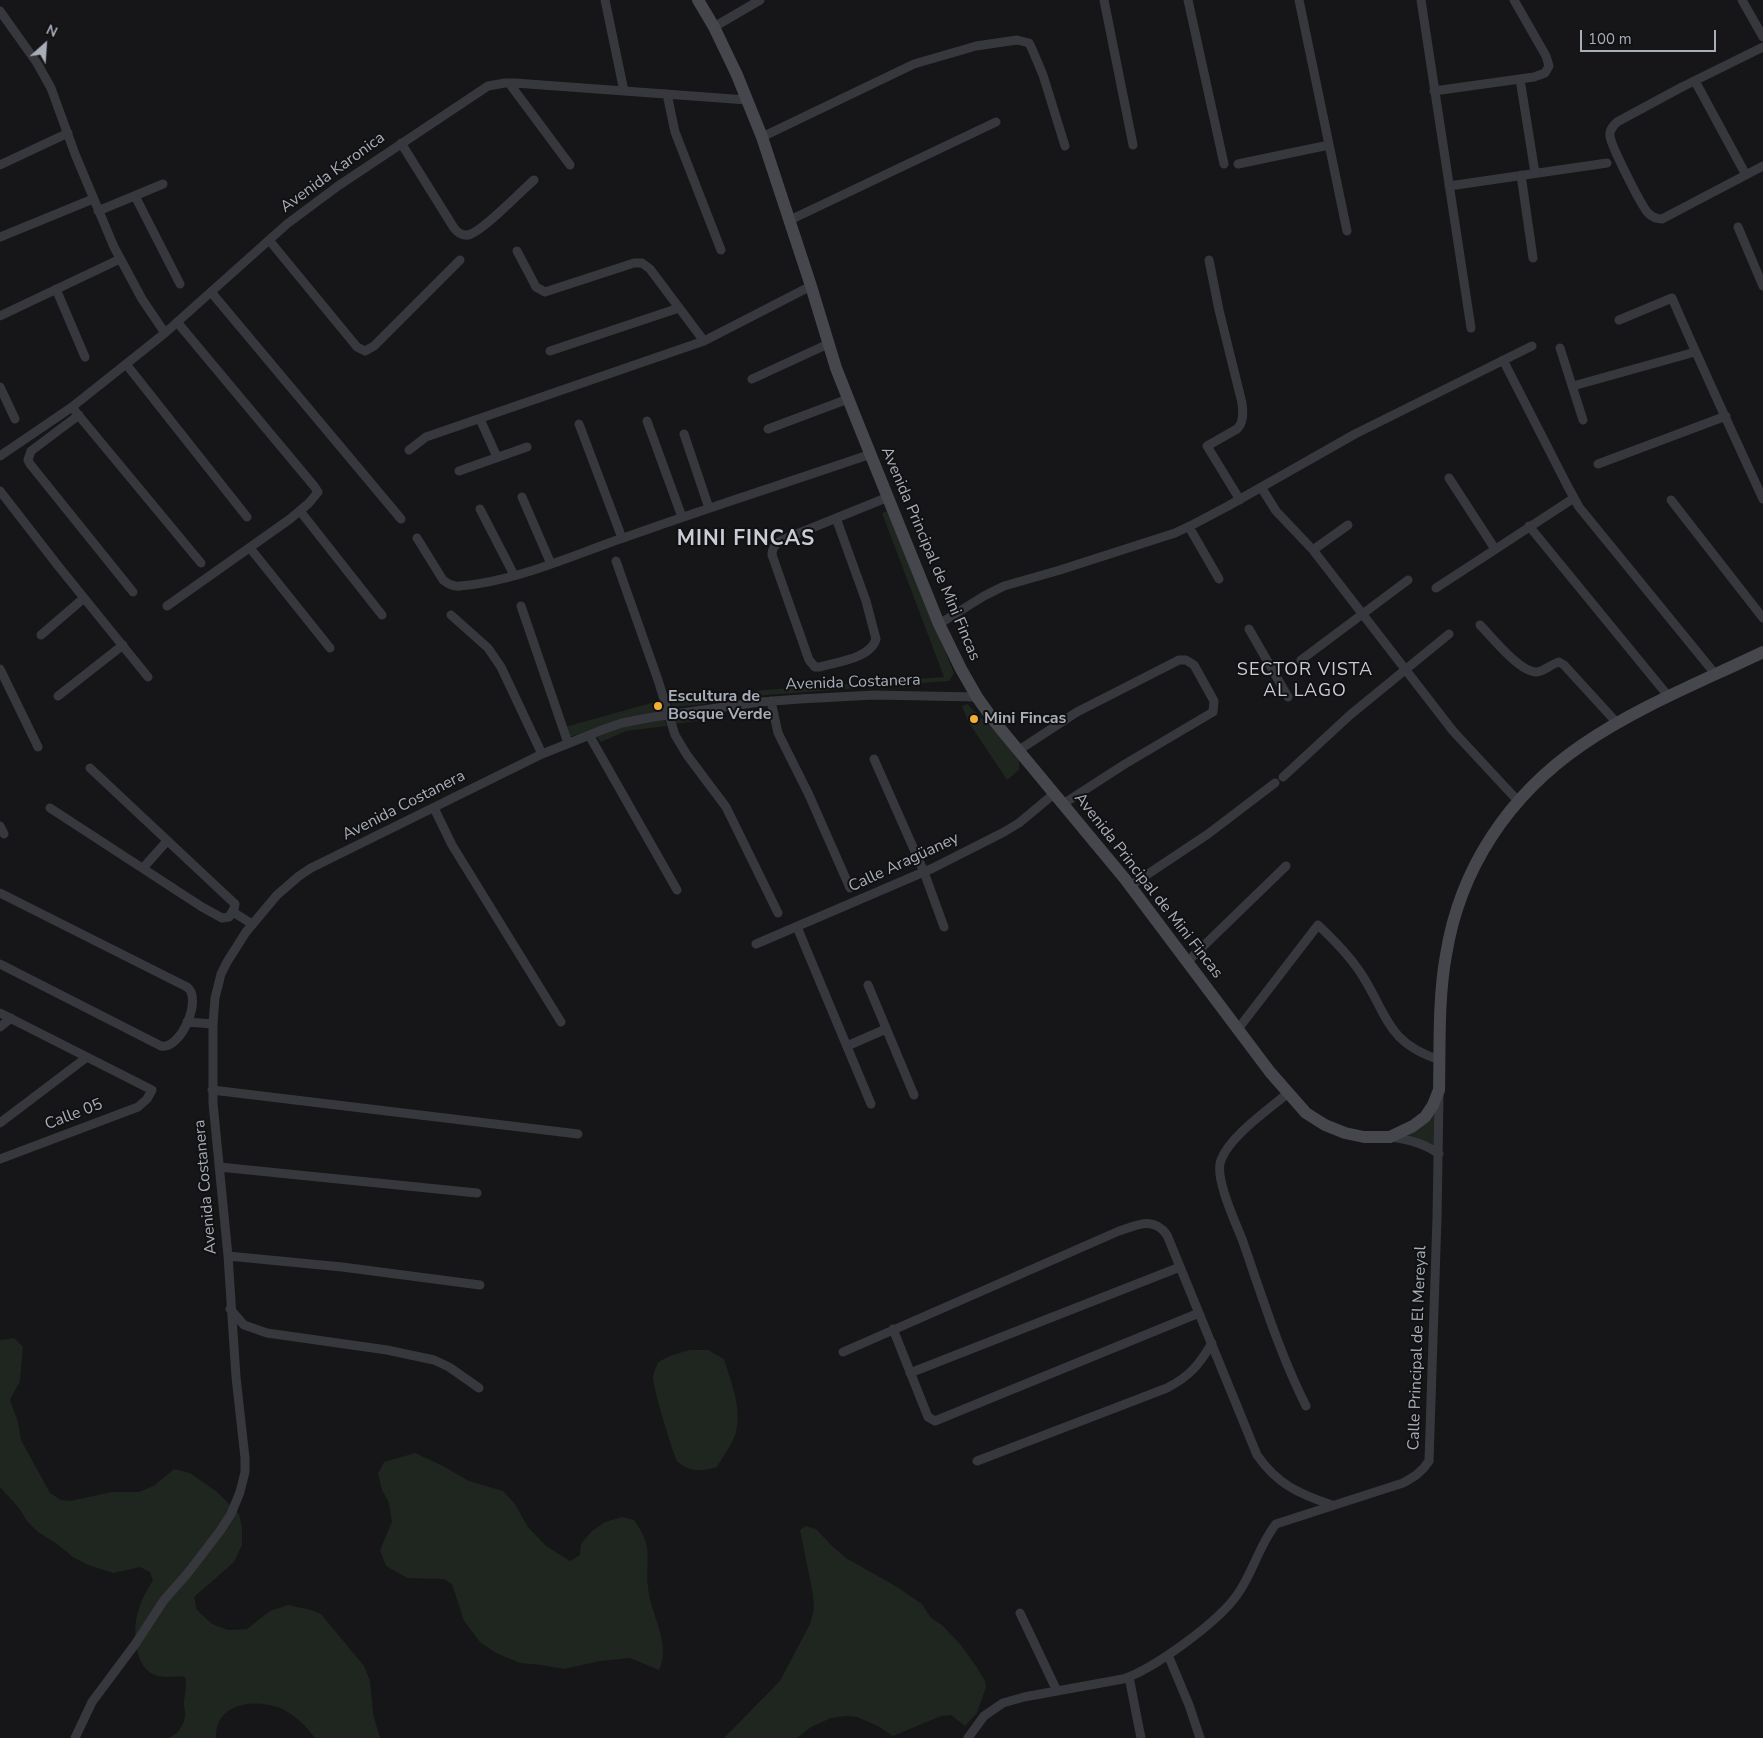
<!DOCTYPE html>
<meta charset="utf-8">
<style>
body{margin:0}
#map{position:relative;width:1763px;height:1738px;overflow:hidden;background:#161618;font-family:"Nunito Sans",sans-serif}
canvas{display:block}
.north{position:absolute;left:20px;top:20px;width:50px;height:50px;-webkit-text-stroke:4px #111113;paint-order:stroke;rotate:26deg;font-size:14px;font-weight:700;line-height:20px;text-align:center;color:#a8adb8}
.north::after{content:'';display:block;margin:auto;width:18px;height:22px;background:#a8adb8;clip-path:polygon(50% 0,100% 100%,50% 72%,0 100%)}
.scale{position:absolute;left:1580px;top:30px;width:136px;height:22px;box-sizing:border-box;border:2px solid #a8adb8;border-top:0;padding-left:6px;font-size:15px;line-height:18px;white-space:nowrap;color:#a8adb8;-webkit-text-stroke:4px #111113;paint-order:stroke}
</style>
<div id="map">
<canvas width="1763" height="1738"></canvas>
<div class="north">N</div>
<div class="scale">100 m</div>
</div>
<script>
const context = document.querySelector('canvas').getContext('2d');
context.lineJoin = 'round';
function fillPath(path, color) { context.fillStyle = color; context.fill(path, 'evenodd'); }
function strokePath(path, color, width, dash) { context.strokeStyle = color; context.lineWidth = width; context.lineCap = dash ? 'butt' : 'round'; context.setLineDash(dash || []); context.stroke(path); }
function write(font, color, halo, rows, align = 'center') {
  context.font = font + ' "Nunito Sans",sans-serif'; context.lineWidth = 4; context.setLineDash([]); context.textBaseline = 'middle'; context.strokeStyle = halo; context.fillStyle = color; for (const [text, x, y, turn = 0] of rows) {
    context.save(); context.translate(x, y); context.rotate((+turn || 0) * Math.PI / 180); context.textAlign = isNaN(turn) ? turn : align; if (halo) context.strokeText(text, 0, 0); context.fillText(text, 0, 0); context.restore();
  }
}
fillPath(new Path2D(`
 M888 511 954 673 949 681 754 696 752 691 944 677 882 513Z
 M704 697 706 704 672 707 670 699Z
 M662 700 665 709 569 737 565 727Z
 M967 704 1001 737 1019 760V770L1007 780 969 723 962 706Z
 M722 711 724 717 674 724 672 718Z
 M664 719 667 726 626 731 601 742 597 737 624 726Z
 M1433 1105 1439 1154 1402 1132Z
 M14 1338 23 1347 20 1381 10 1400 18 1422 21 1440 50 1493 61 1500 70 1501 112 1492H139L154 1486 174 1469 190 1473 217 1492 239 1514 242 1528V1545L234 1562 194 1597 197 1610 212 1624 228 1630 247 1629 270 1611 288 1605 311 1610 321 1614 364 1666 370 1681 373 1714 380 1738H315C306 1726 294 1714 280 1708 254 1698 215 1703 216 1738H168C177 1735 183 1727 185 1717 186 1712 183 1706 184 1701 185 1692 187 1687 185 1677 173 1675 162 1680 151 1673 143 1668 139 1659 137 1650 132 1623 138 1604 153 1580L150 1572 140 1567 113 1573 86 1564 73 1557 57 1544 38 1532 27 1521 19 1508 0 1487V1340Z
 M690 1350H708L724 1359C731 1382 742 1407 736 1432 733 1444 723 1456 717 1467 703 1471 690 1473 678 1462 674 1458 652 1384 653 1378 653 1375 656 1366 658 1363 664 1357 682 1352 690 1350Z
 M415 1453 443 1466 469 1481 503 1491 515 1504 528 1527 546 1546 570 1561 580 1555 581 1544 592 1531 605 1522 622 1517 634 1520C640 1529 646 1538 647 1548 649 1561 646 1574 648 1587 650 1614 672 1644 659 1670L630 1658 600 1661 564 1669 542 1665 520 1663 496 1653 480 1642 464 1621 452 1584 444 1579 407 1578 386 1566 380 1550 392 1522 389 1503 382 1490 378 1474 384 1462Z
 M806 1526 816 1529 830 1544 846 1558 897 1587 922 1604 931 1618 942 1625 960 1644 976 1666 985 1681 986 1687 977 1713 965 1726 951 1715 941 1716 893 1736 878 1726 857 1717 846 1716 831 1718 811 1727 797 1738H724L780 1681 810 1624 814 1609 813 1594 800 1530Z`), '#1e261f');
strokePath(new Path2D(`
 M605 0 624 91
 M1104 0 1133 145
 M1188 0 1224 164
 M1299 0 1347 231
 M1421 0 1471 328
 M1742 0 1763 37
 M0 11 37 63 51 88 75 154 114 247 142 299 165 333
 M714 27 760 0
 M1763 47 1682 87 1617 122C1613 126 1609 130 1610 136 1611 146 1641 205 1648 213 1652 217 1656 219 1662 219L1763 166
 M1520 79 1535 173
 M1695 81 1746 175
 M509 83 570 165
 M1434 91 1534 77 1545 73 1549 66 1546 56 1514 0
 M667 94 675 132 721 250
 M762 137 914 64 976 46 1017 40 1029 43 1032 49 1043 75 1065 146
 M401 143 454 228C458 233 464 237 471 234 486 228 520 192 534 180
 M1238 164 1329 145
 M0 165 68 133
 M1521 175 1533 258
 M1449 186 1607 163
 M135 196 180 284
 M98 211 163 184
 M790 220 996 122
 M1738 227 1763 286
 M0 237 93 199
 M269 240 357 347 365 351 374 346 460 260
 M517 251 536 287 545 292 634 263H642L650 269 704 341
 M1209 260 1219 310 1242 403C1243 412 1244 422 1237 429L1207 446 1240 500
 M56 289 85 357
 M211 292 401 519
 M0 316 120 259
 M1619 320 1672 298C1701 365 1732 432 1763 499
 M1560 348 1583 420
 M550 351 679 308
 M1503 360 1567 485 1579 507 1716 675
 M126 364 247 517
 M752 379 828 344
 M1573 386 1695 352
 M0 387 15 419
 M75 411 201 563
 M79 415 31 451 28 460 30 464 133 592
 M480 419 497 457
 M647 421 682 517
 M579 424 622 538
 M768 429 848 399
 M684 434 709 508
 M409 450 426 437 704 341 811 286
 M0 456 72 407 165 333 287 224 338 186 488 86 505 83H515L747 100
 M1598 464 1726 416
 M459 471 527 447
 M1449 478 1495 549
 M1261 487 1276 511 1313 550 1453 731 1518 801
 M0 491 59 567 148 677
 M522 497 551 564
 M1671 500 1763 618
 M480 509 514 575
 M300 511 382 615
 M836 518 866 601 876 639C871 658 837 662 820 667H815L809 660 772 555C772 547 776 543 782 540L876 502 888 497
 M1529 526 1669 697
 M1189 527 1219 579
 M417 538 443 580C448 584 453 587 460 586 518 581 573 555 626 537 707 508 789 482 871 454
 M250 548 330 648
 M1313 550 1348 525
 M616 561 658 680 675 735 687 755 726 807 778 913
 M1436 588 1574 498
 M167 606 290 519 309 503 318 492 314 486 177 322
 M521 606 568 743
 M451 615 488 648 501 667 542 754
 M939 624 984 596 1004 586 1060 570 1175 533 1194 524 1228 506 1355 434 1532 346
 M1480 625C1492 637 1520 673 1537 672 1545 671 1551 664 1559 662L1564 665 1618 724
 M1249 629 1288 697
 M41 635 84 598
 M1301 660 1408 580
 M0 669 38 747
 M58 696 123 645
 M771 701 778 733 809 795 850 888
 M589 735 677 890
 M1019 750 1077 712 1179 660H1186L1194 665 1214 701 1213 712 1125 764 1063 804
 M874 759 924 872 944 927
 M1283 777 1350 715 1449 634
 M50 808 202 907 222 918 229 917 234 909 235 904 90 768
 M434 808 452 845 561 1022
 M0 826 4 834
 M143 868 167 841
 M1130 886 1208 834 1275 783
 M0 893 187 987C203 998 181 1050 161 1046L0 964
 M233 912 252 924
 M797 927 871 1104
 M756 944 933 868 1004 832 1019 823 1055 793
 M1188 961 1286 866
 M868 985 914 1095
 M0 1013 152 1090 147 1099 138 1107 0 1159
 M187 1022 213 1024
 M0 1027 11 1018
 M1238 1029 1318 925C1334 940 1350 956 1362 975 1388 1016 1387 1043 1440 1060
 M847 1046 886 1029
 M212 1090 578 1134
 M1288 1093C1268 1110 1230 1136 1221 1160 1214 1177 1235 1221 1242 1239 1262 1296 1279 1352 1306 1406
 M0 1123 87 1057
 M1390 1137C1408 1139 1424 1143 1439 1154
 M219 1167 477 1193
 M228 1256 342 1267 480 1285
 M230 1309 244 1325 267 1333 387 1350 434 1360 449 1367 479 1388
 M893 1329 928 1417 935 1421 1199 1313
 M843 1352 1119 1231C1137 1225 1154 1216 1167 1235L1257 1455C1277 1484 1299 1494 1332 1505
 M910 1373 1180 1267
 M977 1461 1167 1388C1190 1376 1199 1365 1212 1343
 M1020 1613 1057 1691
 M1168 1655 1189 1705 1200 1738
 M1129 1677 1141 1738
 M75 1738 92 1702 136 1643 164 1600 187 1574 220 1531 231 1514 240 1492 245 1472V1458L236 1377 228 1256 213 1103V1024L215 998 221 974 227 962 246 932 277 895 299 876 311 868 542 754 602 730 622 723 653 717 760 702 800 699 874 695 977 697
 M968 1738 984 1716 1003 1703 1024 1697 1123 1679C1154 1669 1218 1622 1237 1595 1253 1573 1259 1545 1276 1524L1403 1483C1414 1477 1422 1472 1429 1461L1437 1218 1439 1096`), '#37383d', 9);
strokePath(new Path2D(`
 M698 0 714 27 737 75 762 137 811 286 836 368 857 421 939 624 961 669 977 697 994 721 1125 879 1270 1072 1306 1113 1325 1125 1345 1133 1364 1137H1390L1413 1126 1425 1117 1433 1105 1439 1090C1440 1046 1438 999 1446 955 1460 868 1509 795 1582 745 1637 707 1703 681 1763 652`), '#45474d', 12);
for (const [x, y, r, color] of [
 [658,706,5,"#f2b134"],
 [974,719,5,"#f2b134"]
]) { const dot = new Path2D(); dot.arc(x, y, r, 0, 2 * Math.PI); context.fillStyle = color; context.fill(dot); strokePath(dot, '#111113', 2); }
write('16px', '#a8adb8', '#111113', [
 ["Avenida Karonica",333,173,-36],
 ["Avenida Principal de Mini Fincas",930,554,67],
 ["Avenida Costanera",853,683,-2],
 ["Avenida Costanera",404,806,-27],
 ["Calle Aragüaney",904,863,-25],
 ["Avenida Principal de Mini Fincas",1148,886,52],
 ["Calle 05",74,1115,-21],
 ["Avenida Costanera",206,1187,-95],
 ["Calle Principal de El Mereyal",1418,1348,-88]
]);
write('bold 16px', '#a8adb8', '#111113', [
 ["Escultura de",668,697],
 ["Bosque Verde",668,715],
 ["Mini Fincas",984,719]
], 'left');
context.letterSpacing = '1px';
write('18px', '#c9ccd4', '#111113', [
 ["SECTOR VISTA",1305,671],
 ["AL LAGO",1305,692]
]);
context.letterSpacing = '0px';
context.letterSpacing = '1px';
write('bold 21px', '#c9ccd4', '#111113', [
 ["MINI FINCAS",746,540]
]);
context.letterSpacing = '0px';
</script>
